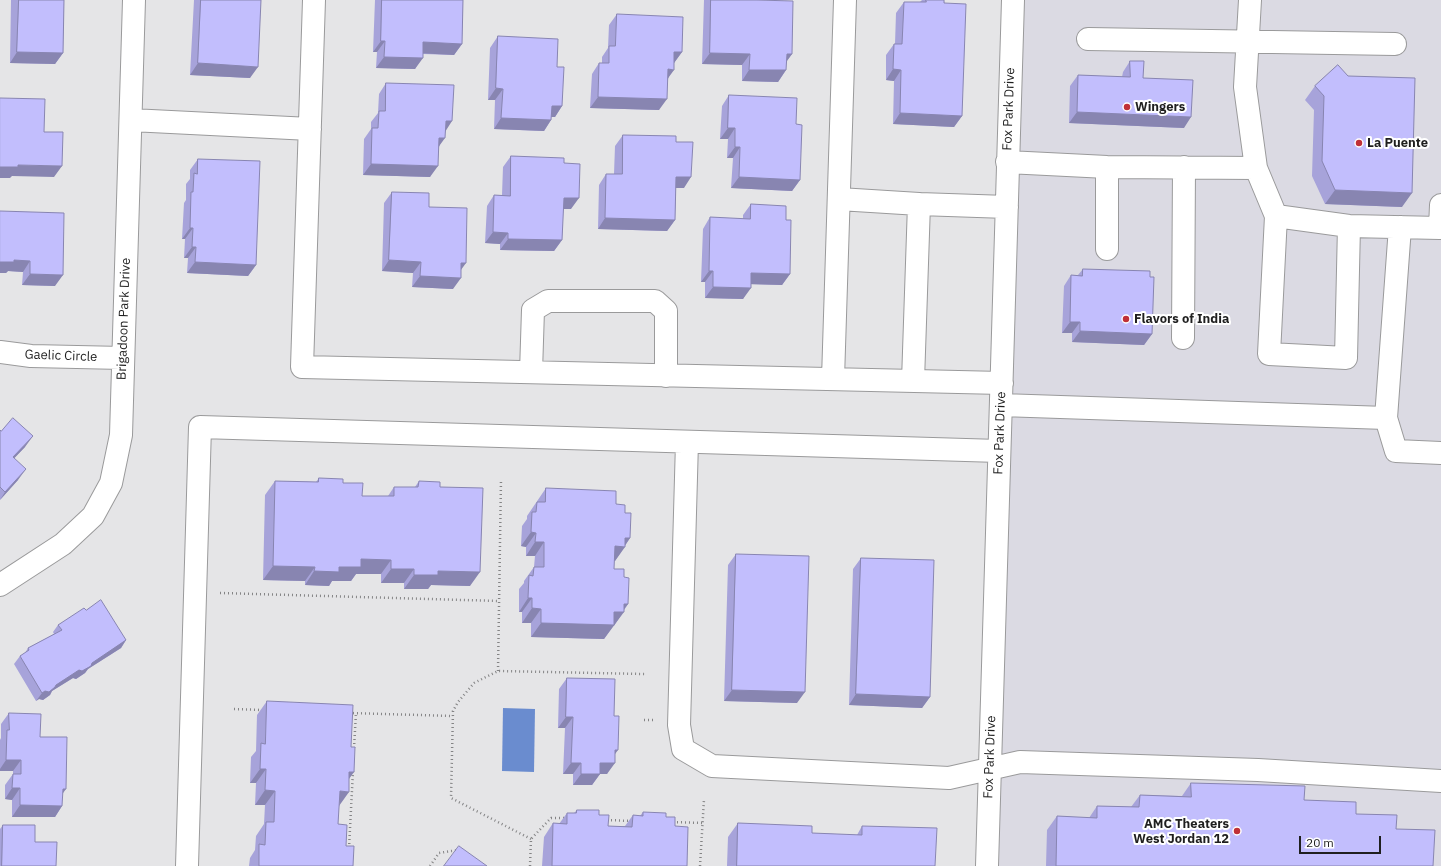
<!DOCTYPE html>
<style>
body{margin:0}
#map{position:relative;width:1441px;height:866px;overflow:hidden;background:#e5e5e7;font-family:"IBM Plex Sans",sans-serif}
canvas{display:block}
.scale{position:absolute;left:1299px;top:836px;width:82px;height:18px;box-sizing:border-box;border:2px solid #1f1f1f;border-top:0;padding-left:5px;font-size:12px;line-height:14px;white-space:nowrap;color:#1f1f1f;-webkit-text-stroke:3px #fff;paint-order:stroke}
</style>
<div id="map">
<canvas width="1441" height="866"></canvas>
<div class="scale">20 m</div>
</div>
<script>
const context = document.querySelector('canvas').getContext('2d');
context.lineJoin = 'round';
function fillPath(path, color) { context.fillStyle = color; context.fill(path, 'evenodd'); }
function strokePath(path, color, width, dash) { context.strokeStyle = color; context.lineWidth = width; context.lineCap = dash ? 'butt' : 'round'; context.setLineDash(dash || []); context.stroke(path); }
function write(font, color, halo, rows, align = 'center') {
  context.font = font + ' "IBM Plex Sans",sans-serif'; context.lineWidth = 4; context.setLineDash([]); context.textBaseline = 'middle'; context.strokeStyle = halo; context.fillStyle = color; for (const [text, x, y, turn = 0] of rows) {
    context.save(); context.translate(x, y); context.rotate((+turn || 0) * Math.PI / 180); context.textAlign = isNaN(turn) ? turn : align; if (halo) context.strokeText(text, 0, 0); context.fillText(text, 0, 0); context.restore();
  }
}
fillPath(new Path2D(`
 M1018 0H1441V866H988Z`), '#dbdae3');
fillPath(new Path2D(`
 M503 708 535 709 534 772 502 771Z`), '#6a8ccf');
const minor = new Path2D(`
 M314 0 302 367 1002 383
 M1088 39 1395 44
 M131 120 310 129
 M1007 162 1107 167 1256 168 1245 87 1250 0
 M1107 167V249
 M1256 168 1276 216 1349 226 1440 228 1441 205
 M839 199 919 204 913 381
 M919 204 1007 207
 M1276 216 1269 354 1346 358 1349 226
 M1400 227 1386 418 1396 451 1441 453
 M1183 338 1184 167
 M0 352 31 356 123 358
 M531 372 533 310 548 301H655L666 311V376
 M833 379 845 0
 M1001 405 1386 418
 M687 442 679 725 683 749 712 766 949 778 1020 762 1258 770 1441 781
 M0 585 63 544 93 516 111 483 121 435 134 0
 M187 866 200 427 999 451
 M987 866 1013 0`);
strokePath(minor, '#9a9a9b', 24);
strokePath(new Path2D(`
 M220 593 499 601
 M498 671 501 479
 M234 709 262 710
 M349 713 453 716
 M644 720H655
 M354 748 356 713
 M607 820 632 821
 M673 822 702 823
 M531 839 451 798 453 711 458 702 474 683 498 671 645 674
 M349 848 353 771
 M430 866 439 853 458 850
 M530 866 531 839 551 818H566
 M700 866 704 799`), '#848485', 2.5, [1, 3]);
strokePath(minor, '#fff', 22);
fillPath(new Path2D(`
 M11 0H64L63 53 55 64 10 63Z
 M194 0H261L250 78 190 75Z
 M375 0H463L462 44 454 55 423 54 415 69 376 68 377 52H373Z
 M704 0H757L792 54 786 62V70L778 82 742 81V65L702 64Z
 M922 0H944L962 116 954 127 893 124 894 81 886 80V55L894 44H895L896 13 904 2H920Z
 M617 14 682 52 674 63 668 79 659 110 590 108 592 74 599 63H602V57L608 48 609 25Z
 M498 36 557 67 562 106 555 117H551V120L544 131 494 129 495 100H488L490 48Z
 M1130 61 1143 78 1184 128 1069 123 1070 86 1078 75 1122 77 1123 72Z
 M1338 65 1402 207 1325 204 1312 176 1314 110 1305 100 1315 86Z
 M386 83 445 131 439 147 430 177 363 175 364 139 371 129V122L378 113 379 94Z
 M729 95 796 124 800 180 792 191 731 188 733 158H727L728 139H720L722 106Z
 M623 135 676 142 684 188H676L675 220 667 231 598 229 599 185 606 174H614L615 146Z
 M511 156 564 163 571 209H563L562 240 554 251 500 250V244L485 243 487 206 494 195H502L503 167Z
 M198 159 256 265 248 276 187 273 188 258H184L185 239H182L184 203 186 200V184L190 179V170Z
 M392 192 429 207 453 289 412 287 413 273 382 271 384 203Z
 M751 204 786 220 790 274 782 285 751 284 743 299 705 298V282H701L703 229 710 217 743 219V215Z
 M0 211 55 286 22 285 23 272 8 271 6 273Z
 M1083 269 1150 277 1152 334 1144 345 1072 342V333H1062L1064 286 1071 275H1078Z
 M0 430 25 447 14 458 18 480 0 500Z
 M319 478 343 483 362 496H388L394 487H415L419 481 440 487 470 586 431 585 428 589H404V583H381V574H356L351 581H332L329 586 305 585V581L263 580 265 495 275 481 316 482Z
 M546 488 616 504 625 513 630 538 615 561H614V569L624 577 628 604 614 626H613L604 639 531 637V623H522V612H519V589L524 583V581L534 567 535 556H526V547L521 546 522 526 527 519V516Z
 M736 554 797 703 724 701 728 565Z
 M861 558 930 697 922 708 849 705 853 569Z
 M86 610 126 640 121 648 88 669 85 673 76 679 73 678 52 691 50 695 43 700 39 699 36 701 14 664 20 656 25 653 28 648 54 634 53 632 58 625Z
 M567 678 614 716 615 754 607 774H600L592 785H573V774H563L565 728H558L559 689Z
 M267 701 349 780 339 805 338 824 353 866H249L250 858 255 850 256 836 264 824 265 805H255L256 783H250L251 757 256 751 257 715Z
 M9 713 40 737 62 794V806L55 817H12V800L5 799V785L13 774V771H0V740L1 738V724Z
 M1191 783 1304 800 1356 814 1396 829 1433 866H1046L1047 830 1057 816 1089 818 1097 806 1131 807 1140 795 1182 796Z
 M577 810 599 815 608 826H625L633 815 640 816 643 812 666 817 675 826 687 866H542L544 837 553 823 559 824 567 813H574Z
 M738 823 812 833 857 835 862 826 935 866H727L728 837Z
 M3 825 35 842 56 866H0V829Z`), '#a7a3da');
fillPath(new Path2D(`
 M381 41H385L377 52H373Z
 M423 42 462 44 454 55 416 53Z
 M17 52 63 53 55 64 10 63Z
 M674 52H682L674 63Z
 M710 53 750 54 742 65 702 64Z
 M787 54H792L784 65Z
 M384 57 423 58 415 69 376 68Z
 M198 63 258 67 250 78 190 75Z
 M668 69 674 70 666 81Z
 M893 69 901 70 894 81 886 80Z
 M749 70H786L778 82 742 81Z
 M496 88 503 89 495 100H488Z
 M598 97 667 99 659 110 590 108Z
 M552 106H562L555 117H544Z
 M1077 112 1191 117 1184 128 1069 123Z
 M900 113 962 116 954 127 893 124Z
 M501 118 551 120 544 131 494 129Z
 M446 121H452L445 132Z
 M728 128H735L728 139H720Z
 M439 138H445L437 149Z
 M735 147H740L733 158H727Z
 M371 164 438 166 430 177 363 175Z
 M18 165 62 166 54 177 12 176 10 178H0V167Z
 M676 177H691L684 188H668Z
 M739 177 800 180 792 191 731 188Z
 M1335 190 1412 193 1402 207 1325 204Z
 M564 198H579L571 209H556Z
 M605 218 675 220 667 231 598 229Z
 M190 228H193L185 239H182Z
 M493 232 508 233 500 244 485 243Z
 M508 239 562 240 554 251 500 250Z
 M192 247H196L188 258H184Z
 M14 260 30 261 23 272 8 271 6 273H0V262Z
 M389 260 421 262 413 273 382 271Z
 M195 262 256 265 248 276 187 273Z
 M461 263H466L458 274Z
 M709 271H713L705 282H701Z
 M751 273 790 274 782 285 744 284Z
 M30 274 63 275 55 286 22 285Z
 M420 276 461 278 453 289 412 287Z
 M713 287 751 288 743 299 705 298Z
 M1070 322H1080L1072 333H1062Z
 M1080 331 1152 334 1144 345 1072 342Z
 M33 436 25 447 5 468 13 457Z
 M26 469 18 480 0 500 5 492Z
 M531 532 536 533 526 547 521 546Z
 M625 538H630L624 547H625L615 561H605L615 546Z
 M535 542H544L535 556H526Z
 M361 559 391 560 381 574H356L351 581H332L329 586 305 585 314 571Z
 M273 566 315 567 305 581 263 580Z
 M391 569H414L404 583H381Z
 M438 571 480 572 470 586 431 585 428 589H404L414 575Z
 M528 598H532L522 612H519Z
 M624 604H628L622 612H624L604 639 531 637 541 623 614 612Z
 M532 608 541 609 531 623H522Z
 M126 640 121 648 88 669 85 673 76 679 73 678 52 691 50 695 43 700 39 699 36 701 42 693Z
 M732 690 805 692 797 703 724 701Z
 M856 694 930 697 922 708 849 705Z
 M566 717H573L565 728H558Z
 M615 750H618L610 761Z
 M6 760H21L13 771H0V769Z
 M571 763H581L573 774H563Z
 M600 763H615L607 774H600L592 785H573L581 774Z
 M260 769H266L256 783H250Z
 M349 772H354L344 786Z
 M12 788H20L12 800 5 799Z
 M63 789H66L58 800Z
 M265 790 275 791 265 805H255Z
 M340 791 349 792 339 806Z
 M20 805 62 806 55 817H12Z`), '#8885b1');
const building = new Path2D(`
 M19 0H64L63 53 17 52Z
 M201 0H261L258 67 198 63Z
 M382 0H463L462 44 423 42V58L384 57 385 41H381Z
 M711 0H757L793 1 792 54H787L786 70H749L750 54 710 53Z
 M926 0H944V3L966 4 962 116 900 113 901 70 893 69 894 44H902L904 2H926Z
 M617 14 683 17 682 52H674V70L668 69 667 99 598 97 599 63H609V46H615Z
 M498 36 558 39 557 67H564L562 106H552L551 120 501 118 503 89 496 88Z
 M1130 61H1144L1143 78 1193 80 1191 117 1077 112 1078 75 1130 77Z
 M1338 65 1348 76 1415 78 1412 193 1335 190 1322 161 1324 96 1315 86Z
 M386 83 454 85 452 121H446L445 138H439L438 166 371 164 372 128H378L379 111H385Z
 M729 95 797 98 796 124 802 125 800 180 739 177 740 147H735V128H728Z
 M0 98 45 99 44 132H63L62 166 18 165V167H0Z
 M623 135 676 136V142H693L691 177H676L675 220 605 218 606 174H622Z
 M511 156 564 158V163L580 164 579 198H564L562 240 508 239V233L493 232 494 195 510 196Z
 M198 159 260 161 256 265 195 262 196 247H192L193 228H190L191 192H193L194 173 197 174Z
 M392 192 429 193V207L467 208 466 263H461V278L420 276 421 262 389 260Z
 M751 204 786 206V220H791L790 274 751 273V288L713 287V271H709L710 217 750 219Z
 M0 211 64 213 63 275 30 274V261L14 260V262H0Z
 M1083 269 1150 271V277H1154L1152 334 1080 331V322H1070L1071 275 1082 276Z
 M13 418 33 436 13 457 26 469 5 492 0 487V430L1 431Z
 M319 478 343 479V483H363L362 496H394V487H418L419 481 440 482V487L483 488 480 572 438 571V575H414V569H391V560L361 559V567H339V572L314 571 315 567 273 566 275 481 318 482Z
 M546 488 616 491V504L625 505V513H631L630 538H625V547L615 546 614 569H624V577L629 578 628 604H624V612H614V625L541 623V609L532 608V598H528L529 575 533 576 534 567H544V542H535L536 533 531 532 532 512H536L537 502H545Z
 M736 554 809 556 805 692 732 690Z
 M861 558 934 560 930 697 856 694Z
 M101 600 126 640 92 663 91 666 82 671 79 670 56 685 55 687 49 692 45 691 42 693 20 656 29 650 28 648 62 630 58 625 84 608 86 610Z
 M567 678 615 679 614 716H619L618 750H615V763H600V774H581V763H571L573 717H566Z
 M267 701 353 705 351 747H355L354 772H349V792L340 791 338 824 347 825 346 846H354L353 866H259V844L265 845 266 822H274L275 791 265 790 266 769H260L261 743 265 744Z
 M9 713 41 714 40 737H67L66 789H63L62 806 20 805V788H12L13 774H21V760H6L7 730H9Z
 M1191 783 1305 786 1304 800 1356 802V814L1397 815 1396 829 1435 830 1433 866H1056L1057 816 1097 818V806L1139 807 1140 795 1191 797Z
 M577 810H599V815H609L608 826 632 827 633 815 643 816V812L666 813V817H675V826L688 827 687 866H552L553 823 567 824V813H576Z
 M738 823 812 826V833L862 835V826L937 828 935 866H737Z
 M3 825H35V842H57L56 866H2Z
 M459 846 487 866H444Z`);
fillPath(building, '#c2befd');
strokePath(building, '#8885b1', 1);
for (const [x, y, r, color] of [
 [1127,107,4,"#c03037"],
 [1359,143,4,"#c03037"],
 [1126,319,4,"#c03037"],
 [1237,831,4,"#c03037"]
]) { const dot = new Path2D(); dot.arc(x, y, r, 0, 2 * Math.PI); context.fillStyle = color; context.fill(dot); strokePath(dot, '#fff', 1.5); }
write('bold 13px', '#1f1f1f', '#fff', [
 ["Wingers",1135,107],
 ["La Puente",1367,143],
 ["Flavors of India",1134,319],
 ["AMC Theaters",1229,824,"right"],
 ["West Jordan 12",1229,839,"right"]
], 'left');
write('13px', '#1f1f1f', '#fff', [
 ["Fox Park Drive",1009,109,-88],
 ["Brigadoon Park Drive",124,319,-88],
 ["Gaelic Circle",61,356,2],
 ["Fox Park Drive",1000,433,-88],
 ["Fox Park Drive",990,757,-88]
]);
</script>
